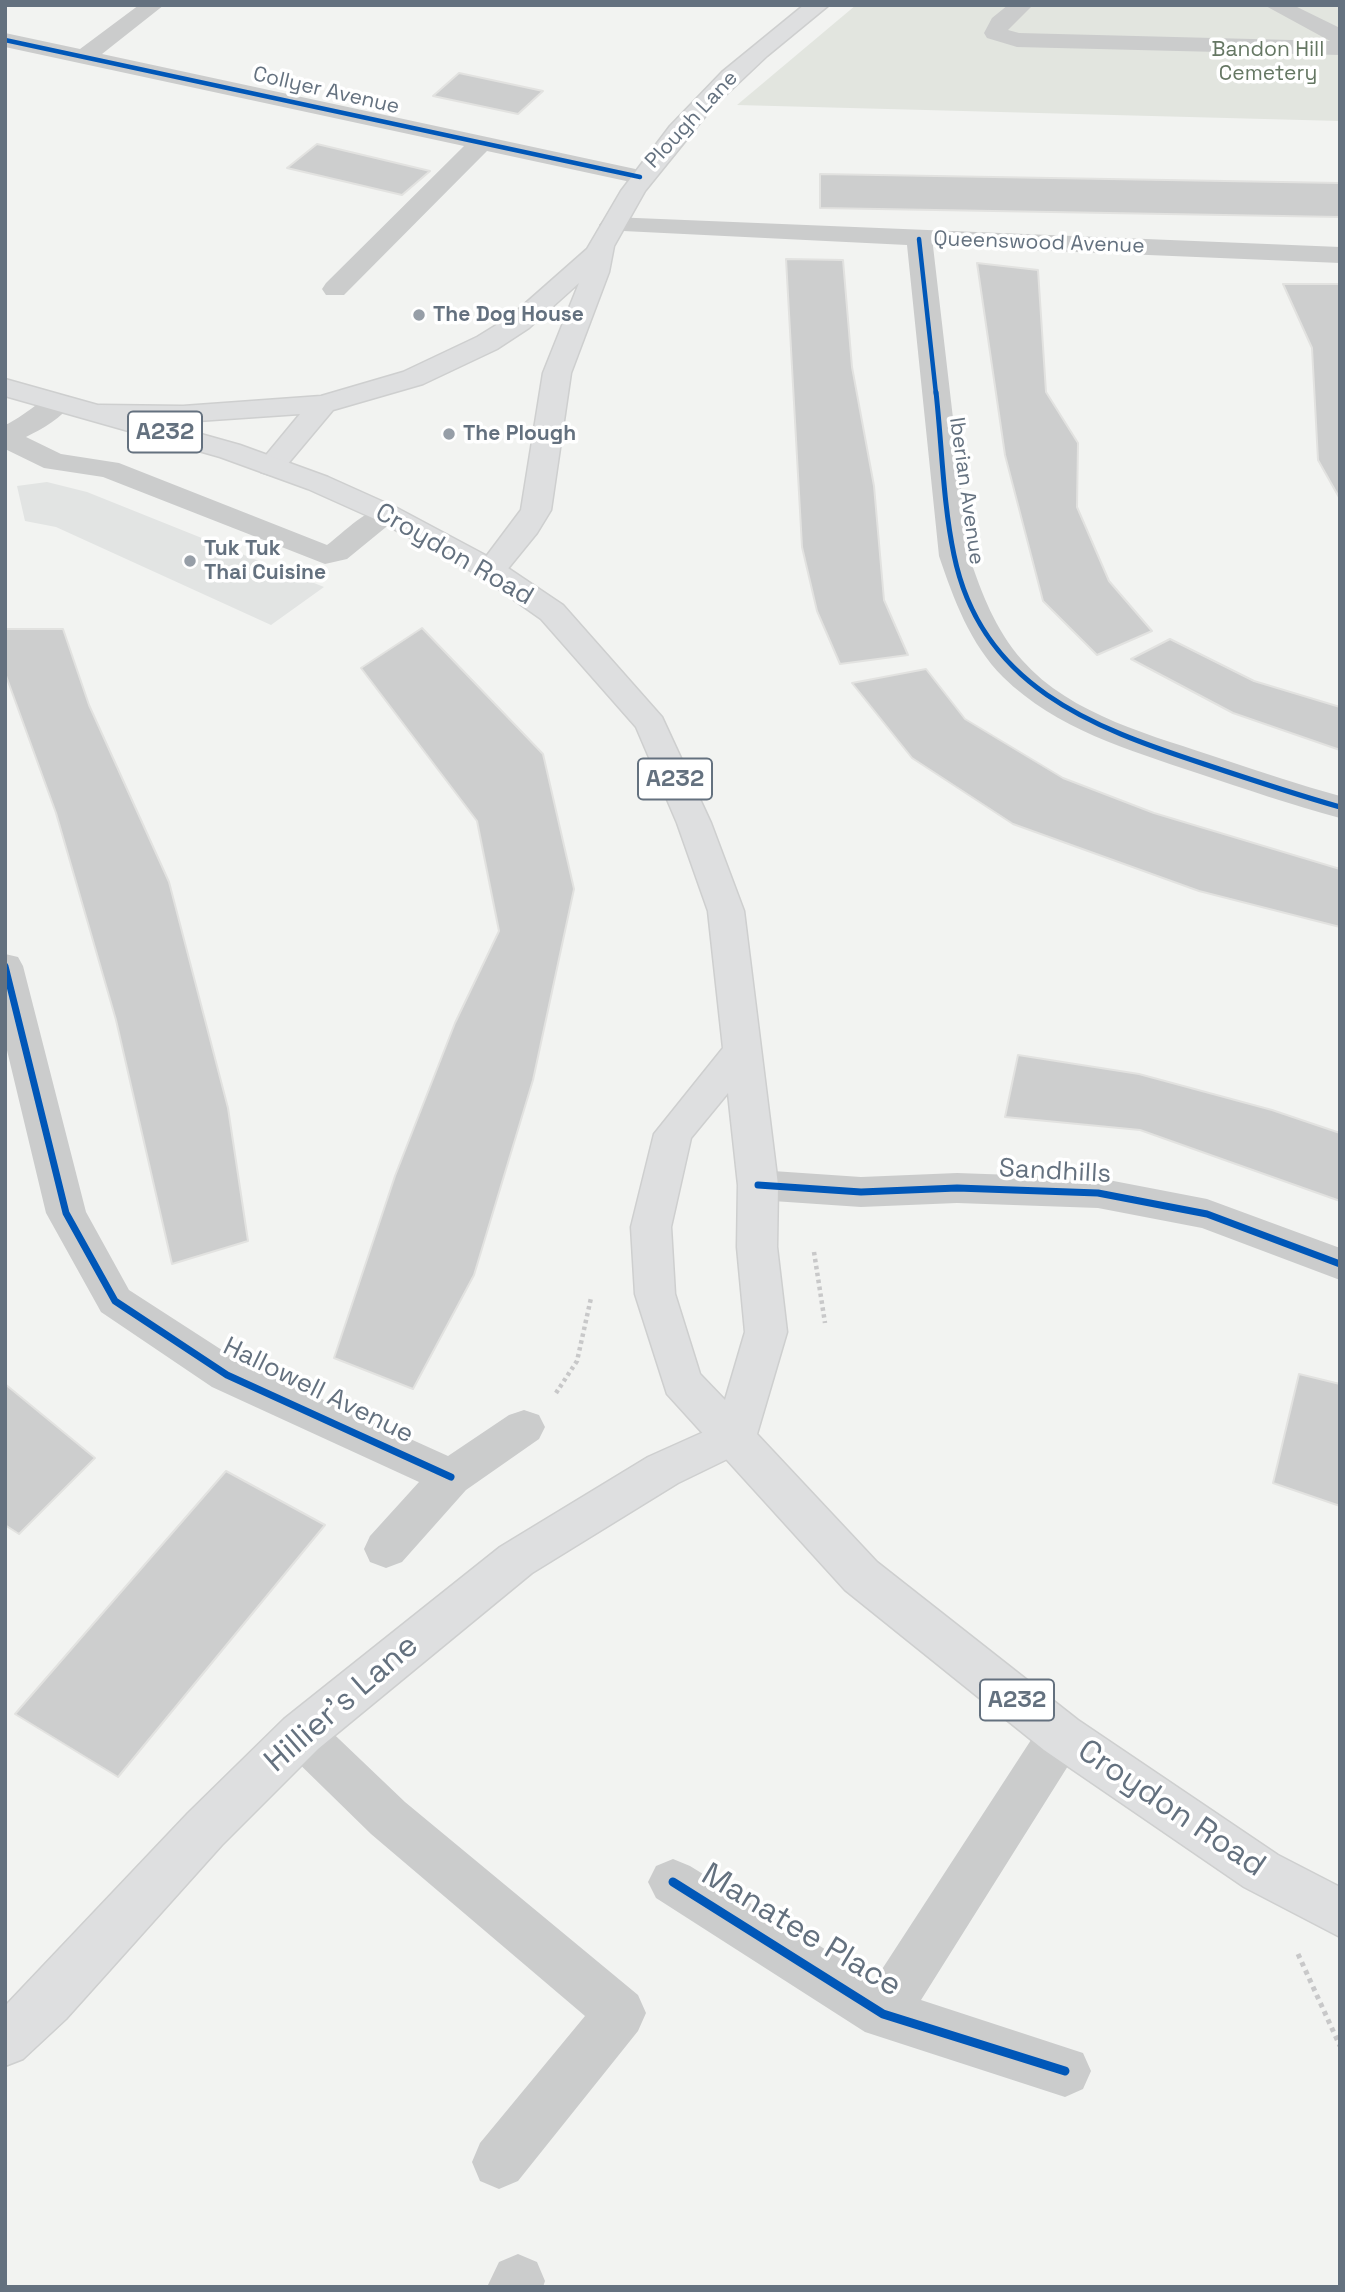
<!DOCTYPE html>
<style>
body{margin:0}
#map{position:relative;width:1345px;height:2292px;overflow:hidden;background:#f2f3f1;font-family:"Space Grotesk",sans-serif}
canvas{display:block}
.frame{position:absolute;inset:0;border:7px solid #64717f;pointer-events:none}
</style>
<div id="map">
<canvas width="1345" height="2292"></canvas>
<div class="frame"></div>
</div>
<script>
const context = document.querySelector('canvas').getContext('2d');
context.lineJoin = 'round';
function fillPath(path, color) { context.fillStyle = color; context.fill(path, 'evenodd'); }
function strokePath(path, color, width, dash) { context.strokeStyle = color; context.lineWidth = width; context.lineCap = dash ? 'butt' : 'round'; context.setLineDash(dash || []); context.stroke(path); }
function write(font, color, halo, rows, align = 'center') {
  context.font = font + ' "Space Grotesk",sans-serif'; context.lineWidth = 7; context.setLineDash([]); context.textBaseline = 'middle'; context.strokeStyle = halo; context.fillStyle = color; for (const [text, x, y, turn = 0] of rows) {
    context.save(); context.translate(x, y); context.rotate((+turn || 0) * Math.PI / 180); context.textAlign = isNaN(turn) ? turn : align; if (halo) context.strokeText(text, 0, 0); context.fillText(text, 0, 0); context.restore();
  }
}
fillPath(new Path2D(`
 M47 482 87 492 324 587 271 625 56 527 25 521 17 486Z`), '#e2e4e3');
fillPath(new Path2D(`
 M856 5H1340V121L737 105Z`), '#e2e5df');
const building = new Path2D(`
 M459 73 543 91 518 114 433 96Z
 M317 144 430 171 402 195 287 168Z
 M820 174 1340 183V217L820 208Z
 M786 259 843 260 852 367 874 486 884 600 908 655 840 664 817 611 802 547Z
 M977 263 1038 270 1046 392 1078 443 1077 507 1109 581 1152 631 1097 655 1043 601 1005 455Z
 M1283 284H1340V499L1318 460 1312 348Z
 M422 628 543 754 574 889 533 1080 474 1275 413 1389 334 1358 395 1176 455 1023 499 931 477 821 361 668Z
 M5 629H63L89 705 169 882 228 1108 248 1241 172 1264 116 1020 56 813 5 673Z
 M1170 639 1254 681 1340 707V750L1233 713 1131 659Z
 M926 669 965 719 1063 778 1154 813 1340 869V927L1199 891 1013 824 912 758 852 683Z
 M1018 1055 1139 1074 1272 1110 1340 1133V1201L1140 1130 1005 1117Z
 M1299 1374 1340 1384V1506L1273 1483Z
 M5 1384 95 1458 19 1534 5 1525Z
 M226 1471 325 1525 118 1777 15 1714Z`);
fillPath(building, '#cdcece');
strokePath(building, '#e2e2e0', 2);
const major = new Path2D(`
 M804 5H829L767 56 712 108 645 191 614 246 609 272 571 373 551 510 537 533 502 576 491 579 480 576 476 570 521 510 543 373 579 283 529 328 497 349 423 384 333 410 281 472 271 475 261 472 257 466 300 414 183 422 100 421 90 419 86 413 90 407 100 405 183 406 321 396 403 372 477 337 511 316 587 249 621 191 670 126 722 72Z
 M735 1418 750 1424 756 1436 750 1448 678 1483 532 1573 318 1749 222 1845 66 2019 23 2059 5 2066V2006L188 1813 284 1719 500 1547 648 1457Z`);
const highway = new Path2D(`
 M5 379 240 445 328 477 397 508 502 564 563 605 662 717 711 823 744 911 778 1185 777 1247 787 1332 757 1434 877 1562 1078 1720 1278 1855 1340 1887V1937L1244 1887 1044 1750 845 1590 667 1394 635 1294 631 1227 654 1134 723 1048 708 911 677 823 636 727 541 619 480 576 377 520 308 489 220 457 5 396ZM728 1093 738 1185 737 1247 745 1332 725 1400 700 1374 675 1294 671 1227 691 1138Z`);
strokePath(major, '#cecfcf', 3);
strokePath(highway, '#cecfcf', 3);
strokePath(new Path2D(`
 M814 1252 825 1323
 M556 1393 577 1361 591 1298`), '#c8c8c9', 4.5, [3.5, 3.5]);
strokePath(new Path2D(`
 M1298 1954 1340 2046`), '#c8c8c9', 5, [4.5, 4.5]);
fillPath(new Path2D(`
 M139 5H164L102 54 640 170 649 172 652 177 649 182 640 184 487 151 344 295H326L322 289 326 283 464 146 5 47V33L80 49Z
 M1008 5H1033L1008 30 1019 33 1330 41 1264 5H1293L1340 28V55L1017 47 987 38 984 33 992 18Z
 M612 217 1340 247V263L933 246 969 556C982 594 995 629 1022 660 1071 716 1155 736 1222 759 1261 772 1300 785 1340 796V818C1292 805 1245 789 1197 773 1129 750 1056 729 1003 677 970 644 954 600 939 556L907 245 603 230 599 225 603 220Z
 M59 394 69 396 73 402C62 418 42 429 26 437L61 454 119 463 327 545C347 530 372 501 397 508L402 514 347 559 325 564 103 477 44 468 5 449V425C24 417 39 399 59 394Z
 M5 954 18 957 23 966 86 1212 129 1290 242 1363 448 1456 509 1415 524 1410 539 1415 545 1427 539 1439 466 1490 402 1562 386 1568 370 1562 364 1549 370 1536 419 1482 212 1387 101 1312 46 1213 5 1042Z
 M758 1170 861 1177 957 1173 1098 1178 1207 1199 1340 1248V1280L1202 1228 1098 1208 957 1203 861 1207 758 1200 744 1195 738 1185 744 1175Z
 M301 1713 318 1719 405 1802 638 1995 646 2013 638 2031 518 2181 499 2189 480 2181 472 2162 480 2143 585 2016 371 1834 284 1749 278 1734 284 1719Z
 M1061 1714 1078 1720 1084 1735 1078 1750 921 2000 1083 2053 1091 2071 1083 2089 1065 2097 865 2032 656 1898 648 1882 656 1866 673 1859 690 1866 875 1980 1044 1720Z
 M518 2254 537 2262 545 2281 543 2287H487L499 2262Z`), '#cbcccc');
fillPath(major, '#dedfe0');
fillPath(highway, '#dedfe0');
strokePath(new Path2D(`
 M5 40 640 177
 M919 239 936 394`), '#0057b8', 4.5);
strokePath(new Path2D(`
 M936 392C942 446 943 503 954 555 981 686 1091 727 1204 764 1249 779 1294 794 1340 807`), '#0057b8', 5);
strokePath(new Path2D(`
 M5 966 66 1213 115 1301 227 1375 451 1477
 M758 1185 861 1192 957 1188 1098 1193 1207 1214 1340 1264`), '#0057b8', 7);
strokePath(new Path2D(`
 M673 1882 883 2014 1065 2071`), '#0057b8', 9);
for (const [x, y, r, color] of [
 [419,315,7,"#969ea7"],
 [449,434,7,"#969ea7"],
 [190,561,7,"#969ea7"]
]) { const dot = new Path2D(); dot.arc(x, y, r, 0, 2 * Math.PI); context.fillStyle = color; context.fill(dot); strokePath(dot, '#fff', 2.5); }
write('21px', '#657763', '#fff', [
 ["Bandon Hill",1268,50],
 ["Cemetery",1268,74]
]);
write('21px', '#64717f', '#fff', [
 ["Collyer Avenue",326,91,13],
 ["Plough Lane",692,120,-47],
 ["Queenswood Avenue",1039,243,2],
 ["Iberian Avenue",966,491,82]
]);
write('bold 21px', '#64717f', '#fff', [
 ["The Dog House",433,315],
 ["The Plough",463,434],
 ["Tuk Tuk",204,549],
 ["Thai Cuisine",204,573]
], 'left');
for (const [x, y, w] of [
 [165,432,74],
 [675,779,74],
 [1017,1700,74]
]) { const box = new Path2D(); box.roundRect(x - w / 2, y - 20.5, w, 41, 5); context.fillStyle = '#fff'; context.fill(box); strokePath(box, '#64717f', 2); }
write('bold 24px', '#64717f', null, [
 ["A232",165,432],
 ["A232",675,779],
 ["A232",1017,1700]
]);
write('26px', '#64717f', '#fff', [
 ["Croydon Road",454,555,30],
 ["Sandhills",1055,1172,3],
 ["Hallowell Avenue",318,1391,26]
]);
write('32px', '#64717f', '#fff', [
 ["Hillier's Lane",342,1704,-41],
 ["Croydon Road",1171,1809,34],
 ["Manatee Place",801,1931,31]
]);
</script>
